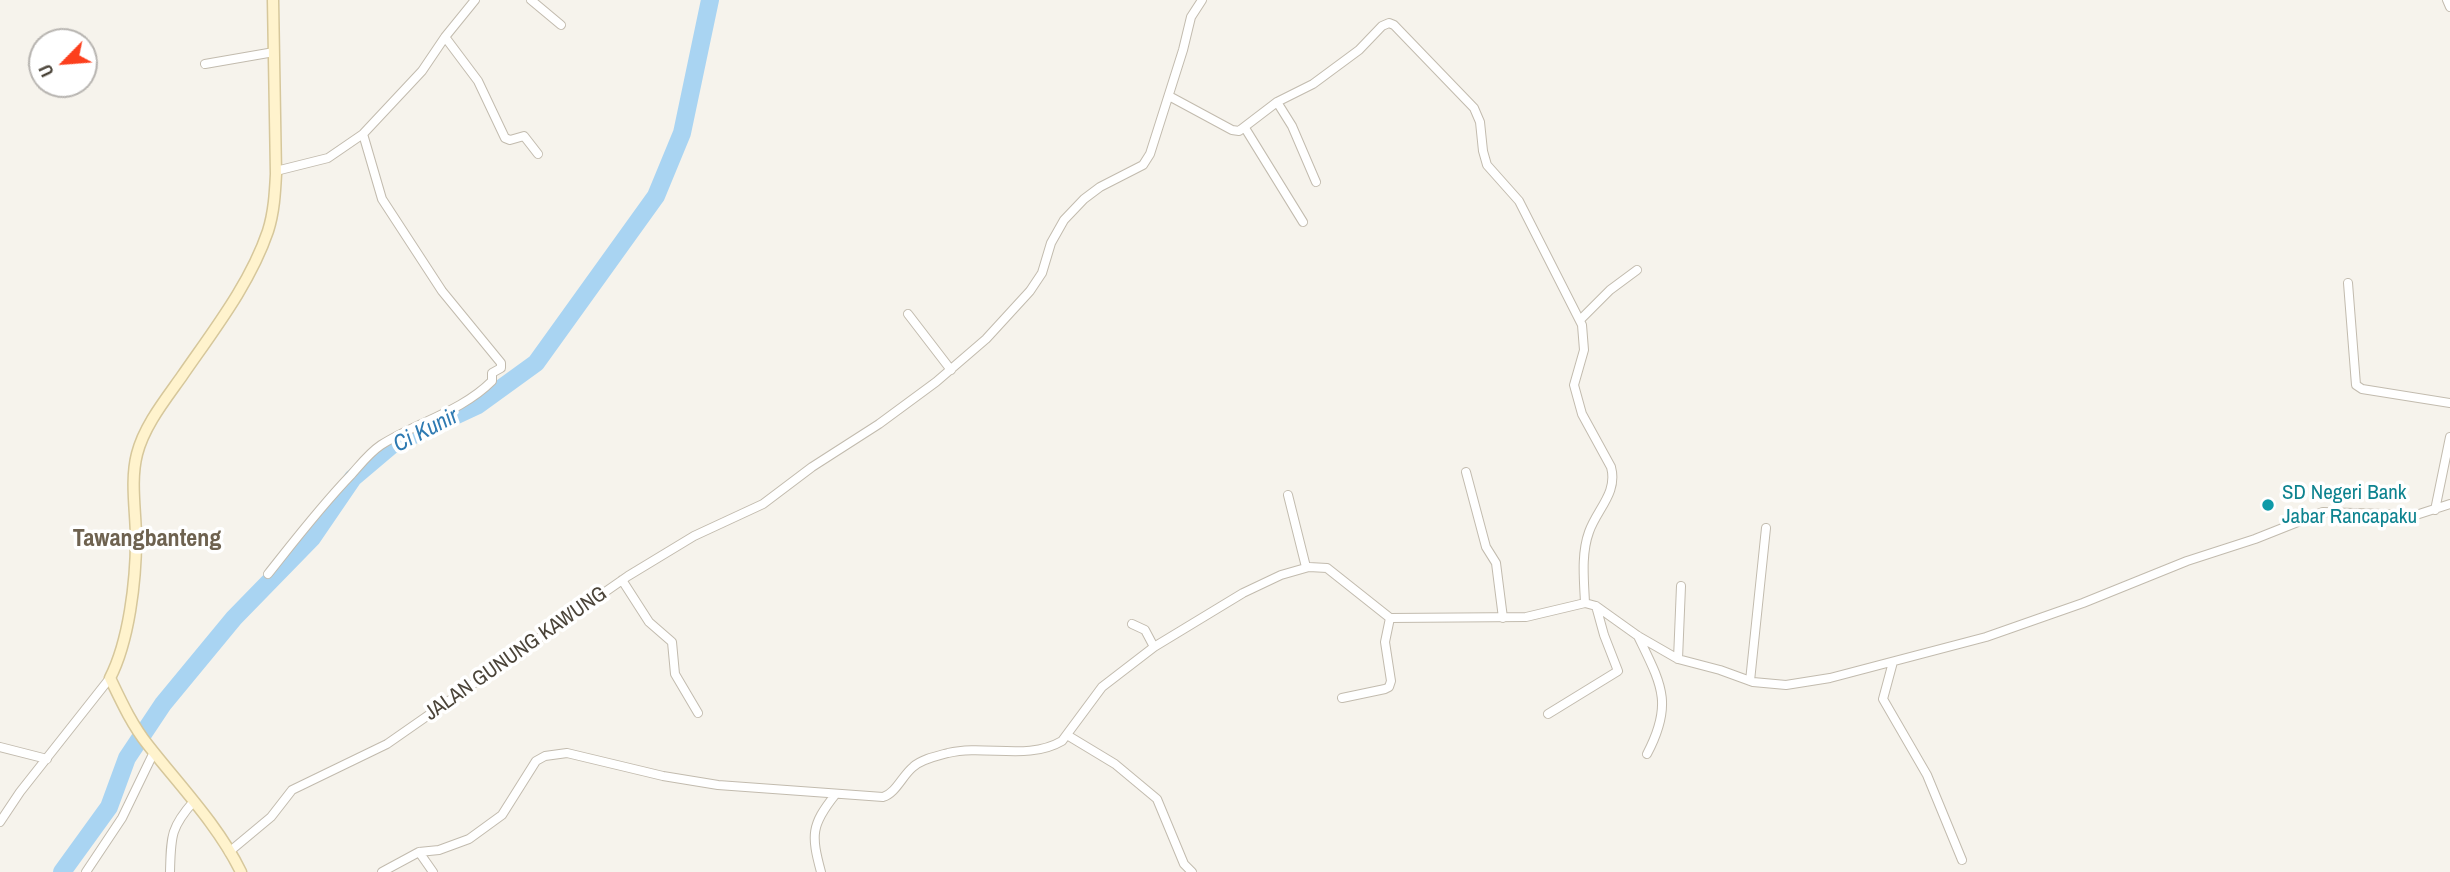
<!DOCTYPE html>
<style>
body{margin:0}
#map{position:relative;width:2450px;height:872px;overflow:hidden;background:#f6f3ec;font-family:"Archivo Narrow",sans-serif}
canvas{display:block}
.north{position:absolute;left:28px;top:28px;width:70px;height:70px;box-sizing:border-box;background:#fff;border:2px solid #b7b4b0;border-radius:50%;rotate:245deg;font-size:19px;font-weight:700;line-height:28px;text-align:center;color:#4b4439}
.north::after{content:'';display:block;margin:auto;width:24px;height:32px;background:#fc3f1d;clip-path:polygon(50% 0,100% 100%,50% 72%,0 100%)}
</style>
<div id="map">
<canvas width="2450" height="872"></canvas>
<div class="north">U</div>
</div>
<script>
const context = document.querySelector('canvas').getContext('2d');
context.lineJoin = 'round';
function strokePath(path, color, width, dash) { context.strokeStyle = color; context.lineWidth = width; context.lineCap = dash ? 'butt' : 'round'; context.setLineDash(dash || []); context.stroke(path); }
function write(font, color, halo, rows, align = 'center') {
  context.font = font + ' "Archivo Narrow",sans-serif'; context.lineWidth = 7; context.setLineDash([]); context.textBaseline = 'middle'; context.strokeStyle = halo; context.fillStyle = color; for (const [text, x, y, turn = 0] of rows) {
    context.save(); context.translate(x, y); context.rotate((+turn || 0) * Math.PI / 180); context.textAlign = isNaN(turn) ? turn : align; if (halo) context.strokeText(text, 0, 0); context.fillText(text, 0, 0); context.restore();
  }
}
strokePath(new Path2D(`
 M62 872 109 807 127 758 163 704 234 618 312 538 353 478 392 445 478 405 536 363 656 196 682 133 710 0`), '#a9d4f2', 18);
const street = new Path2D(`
 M531 0 561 25
 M2447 0 2450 7
 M445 37 478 81 505 138 510 140 524 136 538 154
 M205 64 274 52
 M1169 96 1232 130 1239 131 1277 102 1313 84 1359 50 1382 26 1389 23 1394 25 1474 108 1480 122 1483 151 1487 165 1519 201 1582 325 1584 350 1574 385 1582 414 1611 467C1618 493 1597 509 1589 532 1581 554 1584 580 1585 603
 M1277 102 1292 126 1316 182
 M1245 128 1303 222
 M276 171 328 158 363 134 422 71 445 37 475 0
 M2348 283 2356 385 2362 389 2450 403
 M908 314 951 370
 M1580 320 1610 290 1637 270
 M1466 472 1486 547 1496 563 1503 618
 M1288 495 1306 567
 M2435 510 2450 437
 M268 574C295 540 321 506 351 475 360 465 369 453 381 445 417 422 461 412 492 381V373L501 368V363L442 291 382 199 363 134
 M622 580 649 622 672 642 675 674 698 713
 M1132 624 1145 630 1154 647
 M1638 636C1661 684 1674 703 1647 754
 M1678 659 1681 586
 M1893 662 1883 699 1927 775 1962 860
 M1750 681 1766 528
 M1342 698 1385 689 1389 687 1391 681 1385 642 1390 618
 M1548 714 1618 671 1604 635 1596 606
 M1067 735 1115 764 1157 799 1184 864 1192 872
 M0 747 47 759
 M0 822 20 792 110 678
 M229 852 271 817 292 790 387 744 628 576 694 536 763 504 812 467 879 424 936 382 986 339 1030 291 1042 273 1051 243 1064 220 1084 199 1100 187 1143 165 1150 154 1183 50 1191 17 1202 0
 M419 852 433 872
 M86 872 122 818 154 752
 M170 872C171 837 170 828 194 801
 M382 872 419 852 439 850 469 839 502 815 536 761 545 756 567 753 663 776 718 785 883 797C896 793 902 776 913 767 922 759 937 756 948 753 985 744 1028 761 1062 741L1102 687 1154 647 1243 593 1281 575 1309 567 1327 568 1390 618 1526 617 1585 603 1596 606 1638 636 1678 659 1720 670 1753 682 1786 685 1830 678 1986 637 2083 603 2187 561 2255 539 2323 512 2416 515 2450 504
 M821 872C811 835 811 825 835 795`);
const secondary = new Path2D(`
 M241 872C218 825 180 786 148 745 132 725 121 701 110 678 129 641 136 581 136 539 136 512 130 481 137 454 144 426 165 400 182 376 213 331 250 284 268 231 274 212 275 193 276 174L273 0`);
strokePath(street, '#c2bbae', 10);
strokePath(secondary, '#d6c79b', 13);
strokePath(street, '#fff', 8);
strokePath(secondary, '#fff3cd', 10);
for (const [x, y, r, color] of [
 [2268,505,7,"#0f9aa8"]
]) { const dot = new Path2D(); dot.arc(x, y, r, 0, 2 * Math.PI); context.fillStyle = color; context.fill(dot); strokePath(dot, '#fff', 2.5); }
write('21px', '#0d838f', '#fff', [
 ["SD Negeri Bank",2282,493],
 ["Jabar Rancapaku",2282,517]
], 'left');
write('21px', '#4b4439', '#fff', [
 ["JALAN GUNUNG KAWUNG",516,654,-35]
]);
write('italic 23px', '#2e7ab2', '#fff', [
 ["Ci Kunir",426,431,-27]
]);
write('bold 24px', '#6e6250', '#fff', [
 ["Tawangbanteng",147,540]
]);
</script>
